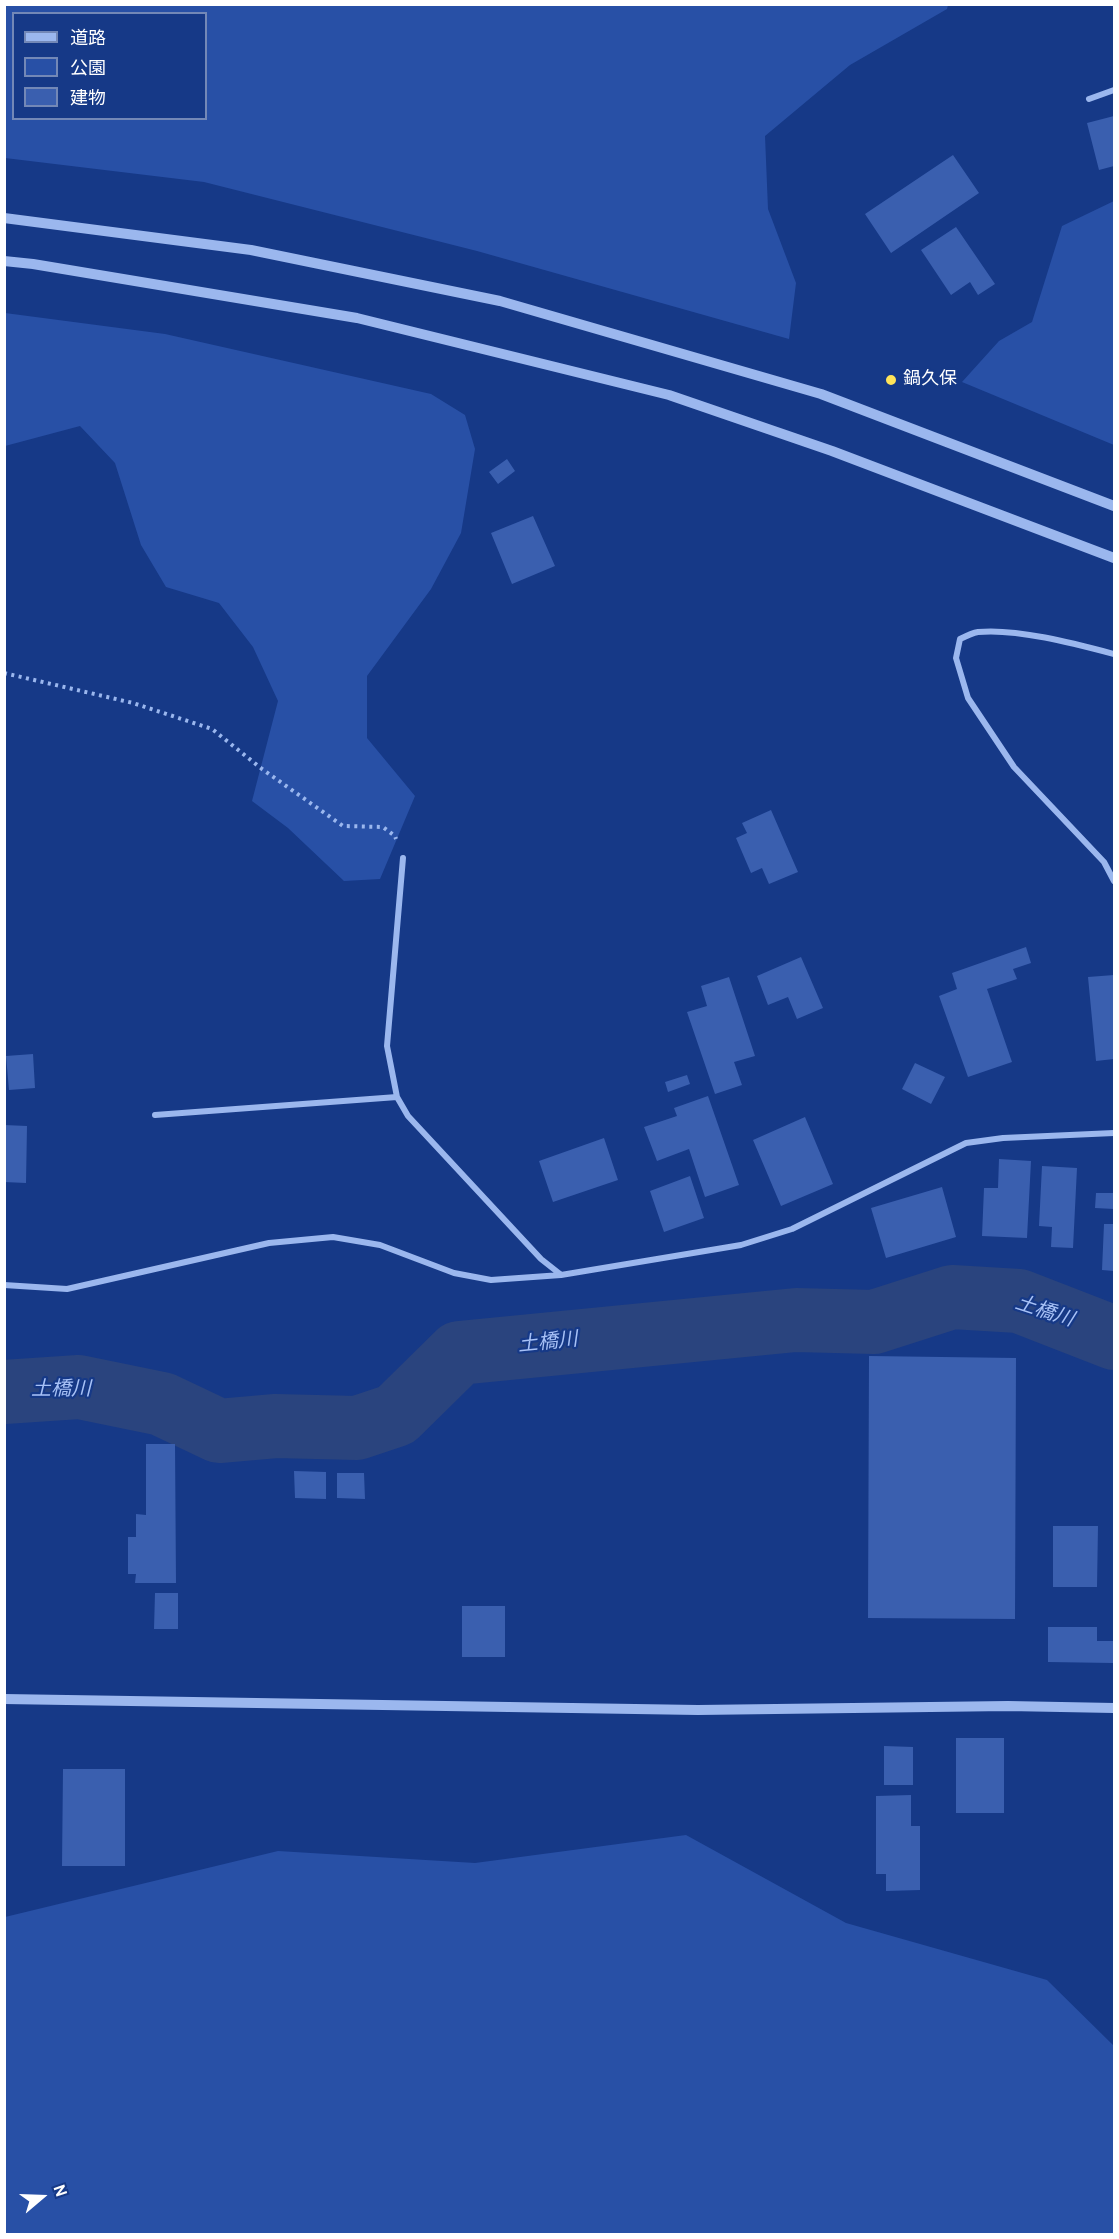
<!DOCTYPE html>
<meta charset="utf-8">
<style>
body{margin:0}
#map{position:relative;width:1119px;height:2239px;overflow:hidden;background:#163987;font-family:Overpass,"Noto Sans JP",sans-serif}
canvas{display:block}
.frame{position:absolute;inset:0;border:6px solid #fff;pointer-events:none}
.legend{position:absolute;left:12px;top:12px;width:195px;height:108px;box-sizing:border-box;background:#163987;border:2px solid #7388b7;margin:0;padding:8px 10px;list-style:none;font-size:18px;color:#fff}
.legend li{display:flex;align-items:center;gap:12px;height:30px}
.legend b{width:30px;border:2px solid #7388b7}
.north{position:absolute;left:12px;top:2167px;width:60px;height:60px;-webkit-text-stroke:4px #163987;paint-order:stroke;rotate:71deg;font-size:16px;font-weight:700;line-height:24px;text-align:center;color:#fff}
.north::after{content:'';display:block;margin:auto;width:21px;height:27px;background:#fff;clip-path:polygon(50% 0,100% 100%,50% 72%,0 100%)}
</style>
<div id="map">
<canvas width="1119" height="2239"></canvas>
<div class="frame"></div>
<ul class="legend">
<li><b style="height:8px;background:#9bb7ee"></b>道路</li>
<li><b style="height:16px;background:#2850a6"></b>公園</li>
<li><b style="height:16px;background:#3a5faf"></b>建物</li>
</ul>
<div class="north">N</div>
</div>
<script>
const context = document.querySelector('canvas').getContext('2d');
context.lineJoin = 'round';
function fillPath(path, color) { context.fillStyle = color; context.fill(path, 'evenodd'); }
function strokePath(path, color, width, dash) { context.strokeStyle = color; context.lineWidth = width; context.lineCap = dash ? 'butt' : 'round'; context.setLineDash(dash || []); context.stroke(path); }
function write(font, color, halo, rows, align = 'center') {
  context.font = font + ' Overpass,"Noto Sans JP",sans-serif'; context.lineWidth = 4.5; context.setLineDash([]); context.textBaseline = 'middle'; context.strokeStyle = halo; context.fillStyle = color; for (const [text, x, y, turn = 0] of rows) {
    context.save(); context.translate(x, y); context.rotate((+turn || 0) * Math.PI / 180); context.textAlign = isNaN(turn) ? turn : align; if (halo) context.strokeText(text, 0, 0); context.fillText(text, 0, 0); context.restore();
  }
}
fillPath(new Path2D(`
 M5 4H948V5L947 9 850 65 765 136 768 209 796 283 789 339 477 251 204 182 5 158ZM14 14H206V118H14Z
 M1114 201V445L962 382 999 341 1032 322 1062 226Z
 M5 313 165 334 431 394 465 415 475 449 461 533 431 589 367 676V738L415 796 380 879 344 881 288 828 252 801 278 701 253 647 219 603 166 587 141 545 115 463 80 426 5 446Z
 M686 1835 846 1923 1047 1980 1114 2046V2234H5V1917L278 1851 475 1863Z`), '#2850a6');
strokePath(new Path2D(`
 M4 1392 79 1387 162 1404 219 1431 276 1426 357 1428 396 1415 459 1353 796 1320 874 1322 952 1297 1019 1301 1114 1338`), '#2a447e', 64);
fillPath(new Path2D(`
 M1114 116V166L1099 170 1087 123Z
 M953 155 979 193 891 253 865 214Z
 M956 227 995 284 978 295 970 282 951 295 921 250Z
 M507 459 515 471 498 484 489 472Z
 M533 516 555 566 512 584 491 533Z
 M771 810 798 872 769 884 762 868 751 873 736 838 747 833 742 823Z
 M1026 947 1031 963 1013 969 1017 979 987 989 1012 1062 968 1077 939 996 957 989 952 973Z
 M801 957 823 1008 797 1019 788 997 768 1005 757 976Z
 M1114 975V1059L1096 1061 1088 977Z
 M729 977 755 1056 734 1062 742 1085 715 1094 687 1012 707 1006 701 986Z
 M33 1054 35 1088 9 1090 6 1056Z
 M915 1063 945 1077 931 1104 902 1089Z
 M687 1075 690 1084 668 1092 665 1082Z
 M708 1096 739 1185 705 1197 689 1149 657 1161 644 1127 677 1116 674 1108Z
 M805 1117 833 1184 781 1206 753 1140Z
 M4 1125 27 1126 26 1183 4 1182Z
 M604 1138 618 1180 553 1202 539 1161Z
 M999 1159 1031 1161 1027 1238 982 1236 984 1188H998Z
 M1042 1166 1077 1168 1073 1248 1051 1247 1052 1227 1039 1226Z
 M690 1176 704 1218 664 1232 650 1191Z
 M942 1187 956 1237 886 1258 871 1208Z
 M1096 1193H1114V1209L1095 1208Z
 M1104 1224H1114V1271L1102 1270Z
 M869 1356 1016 1358 1015 1619 868 1618Z
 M146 1444H175L176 1583H135L136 1574H128V1537H136V1514L146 1515Z
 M294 1471 326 1472V1499L295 1498Z
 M337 1473H364L365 1499 337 1498Z
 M1053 1526H1098L1097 1587H1053Z
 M155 1593H178V1629H154Z
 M462 1606H505V1657H462Z
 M1048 1627H1097V1641H1113V1663L1048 1662Z
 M956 1738H1004V1813H956Z
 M884 1746 913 1747V1785H884Z
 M63 1769H125V1866H62Z
 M911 1795V1826H920V1890L886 1891V1874H876V1796Z`), '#3a5faf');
strokePath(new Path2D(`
 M4 673 133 703 212 729 262 769 343 826 383 827 395 836 396 839`), '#9bb7ee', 4, [3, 4.5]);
strokePath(new Path2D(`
 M1089 99 1114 90
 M1114 654C1076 644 1016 628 978 632 972 633 966 636 960 639L956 658 968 698 1014 767 1104 862 1114 881
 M403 858 387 1046 397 1097 408 1116 541 1259 560 1274
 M155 1115 397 1097
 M4 1285 67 1289 269 1243 333 1237 380 1245 454 1273 491 1280 561 1275 741 1245 792 1229 966 1143 1003 1138 1114 1133`), '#9bb7ee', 6);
strokePath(new Path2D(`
 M4 218 251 250 500 301 821 394 1114 506
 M4 261 33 264 357 318 669 395 832 451 1114 558
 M4 1699 698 1710 1008 1706 1114 1708`), '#9bb7ee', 10);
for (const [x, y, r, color] of [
 [891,380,6,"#ffe459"]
]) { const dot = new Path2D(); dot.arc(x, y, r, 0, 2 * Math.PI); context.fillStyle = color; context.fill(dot); strokePath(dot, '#163987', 2); }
write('18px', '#fff', '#163987', [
 ["鍋久保",903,380]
], 'left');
write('italic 20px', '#a7c1f6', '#163987', [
 ["土橋川",1044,1313,18],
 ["土橋川",548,1344,-6],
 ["土橋川",61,1391]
]);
</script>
